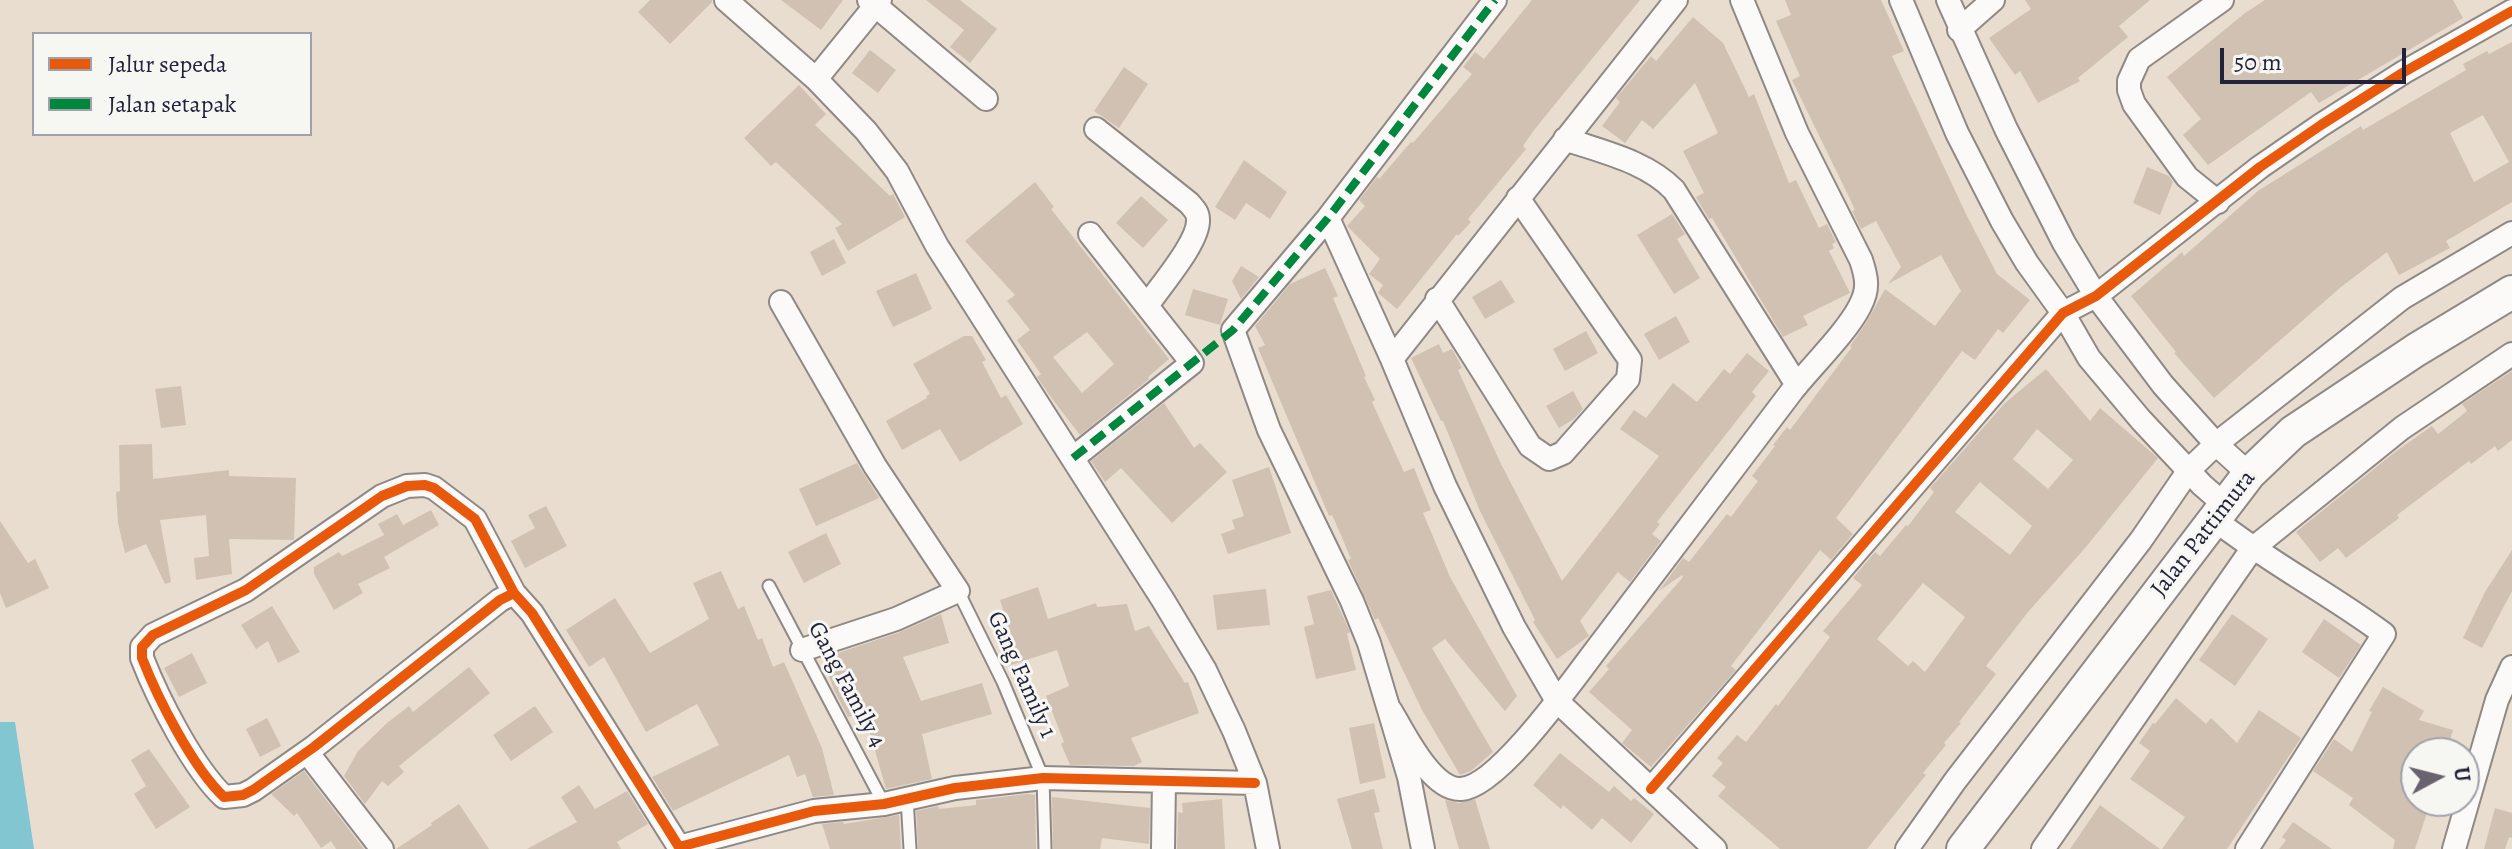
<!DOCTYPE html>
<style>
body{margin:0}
#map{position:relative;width:2512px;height:849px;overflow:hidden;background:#e9ddcf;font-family:Alegreya,serif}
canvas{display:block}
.legend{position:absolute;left:32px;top:32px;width:280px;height:104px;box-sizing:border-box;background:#f6f6f2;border:2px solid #a1a1a9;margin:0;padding:10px 14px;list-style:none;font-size:24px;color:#22223b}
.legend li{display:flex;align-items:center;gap:16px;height:40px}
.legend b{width:40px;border:2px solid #a1a1a9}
.north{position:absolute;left:2400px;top:737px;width:80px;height:80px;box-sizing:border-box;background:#f6f6f2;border:2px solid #a1a1a9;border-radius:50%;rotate:83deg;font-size:22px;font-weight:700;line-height:32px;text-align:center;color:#22223b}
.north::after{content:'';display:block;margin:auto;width:28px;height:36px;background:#68636f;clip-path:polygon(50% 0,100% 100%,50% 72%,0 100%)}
.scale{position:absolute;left:2220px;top:48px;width:186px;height:36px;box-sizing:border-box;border:4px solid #22223b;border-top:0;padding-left:10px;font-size:24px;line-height:28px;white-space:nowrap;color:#22223b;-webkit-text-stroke:6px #f6f6f2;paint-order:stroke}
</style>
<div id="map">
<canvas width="2512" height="849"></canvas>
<ul class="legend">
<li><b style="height:10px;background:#e8590c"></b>Jalur sepeda</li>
<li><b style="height:10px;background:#00873e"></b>Jalan setapak</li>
</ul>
<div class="north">U</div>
<div class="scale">50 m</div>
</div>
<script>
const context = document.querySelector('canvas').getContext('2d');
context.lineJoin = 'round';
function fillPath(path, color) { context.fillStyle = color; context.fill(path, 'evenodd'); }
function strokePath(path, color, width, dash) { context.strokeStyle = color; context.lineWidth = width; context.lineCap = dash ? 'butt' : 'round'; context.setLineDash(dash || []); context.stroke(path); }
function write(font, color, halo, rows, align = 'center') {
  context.font = font + ' Alegreya,serif'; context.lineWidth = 6; context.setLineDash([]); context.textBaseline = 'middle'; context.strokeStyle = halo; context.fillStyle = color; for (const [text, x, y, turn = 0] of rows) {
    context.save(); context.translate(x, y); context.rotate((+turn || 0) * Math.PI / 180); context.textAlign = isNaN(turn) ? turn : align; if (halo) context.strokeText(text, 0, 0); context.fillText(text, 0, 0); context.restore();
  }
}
fillPath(new Path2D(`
 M0 722H15L34 849H0Z`), '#82c6d2');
fillPath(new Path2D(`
 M650 0H712V2L670 44 638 12Z
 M781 0H843L821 30Z
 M926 0H960L997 29 970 63 950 47 964 30Z
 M1532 0H1640L1534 130 1523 146 1526 149 1468 219 1471 222 1458 236 1457 234 1397 309 1378 293 1383 285 1369 274 1380 259 1347 226 1365 206 1359 200 1377 177 1379 179 1411 142 1413 143 1472 74 1463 67 1475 52 1484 59Z
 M1785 0H1881L1904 51 1892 56 1966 214 1997 274 2030 300 2003 333 1998 329 1975 360 1962 351 1836 518 1853 534 1831 560 1820 550 1731 666 1736 670 1651 767 1622 743 1632 730 1589 692 1609 669 1606 666 1683 577 1682 575 1659 591 1683 558 1689 562 1727 514 1731 517 1758 481 1752 476 1775 446 1773 445 1787 427 1790 430 1852 347 1850 346 1866 323 1885 289 1935 326 1961 291 1941 255 1888 284 1901 267 1876 221 1861 229 1852 211 1855 210 1849 197 1792 80 1800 76 1776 21 1791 15Z
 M2025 0H2150L2119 26 2128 37 2078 78 2080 81 2038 103 2020 71 2015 75 1989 38 2031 9Z
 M2265 0H2453L2463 18 2319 103 2311 92 2208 165 2183 135 2201 119 2167 77 2245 13Z
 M1693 17 1723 43 1749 97 1754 94 1789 183 1796 180 1819 228 1827 224 1836 242 1832 244 1834 248 1829 251 1850 293 1803 316 1808 325 1783 337 1712 218 1709 219 1697 199 1696 197 1704 193 1683 151 1718 133 1695 83 1653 129 1642 120 1625 143 1602 126 1620 102 1616 98 1651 56 1656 61Z
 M2512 42V202L2446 241 2450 248 2399 275 2387 252 2341 287 2214 398 2174 353 2176 352 2131 296 2182 252 2184 256 2258 191 2361 126 2363 130 2466 70 2463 64 2487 51 2489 54ZM2483 115 2509 162 2474 182 2450 133Z
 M870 50 896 70 878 93 852 73Z
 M1124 67 1148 84 1119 128 1094 111Z
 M799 85 826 114 815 125 890 196 893 194 905 217 848 251 835 228 842 224 776 162 771 166 744 138Z
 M1244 160 1287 192 1270 219 1246 203 1235 220 1215 207Z
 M2147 167 2169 176 2173 182 2160 215 2133 203Z
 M1035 182 1054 207 1051 209 1169 359 1148 377 1149 379 1080 435 1050 396 1037 377 1041 374 1017 340 1030 330 1007 301 1015 295 965 241ZM1087 332 1114 364 1082 393 1053 357Z
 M1141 196 1168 220 1143 248 1116 223Z
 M1672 214 1685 234 1677 239 1700 278 1674 294 1637 235Z
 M834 239 846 263 822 276 810 252Z
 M1241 266 1259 277 1241 299 1232 281Z
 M1325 268 1338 296 1333 298 1366 376 1364 377 1375 400 1372 402 1393 448 1404 472 1414 468 1431 510 1423 513 1450 577 1517 696 1505 711 1445 639 1432 648 1493 752 1471 771 1460 775 1422 710 1378 618 1375 620 1348 560 1351 559 1340 533 1332 515 1329 516 1258 348 1265 345 1255 326 1290 284Z
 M916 273 932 309 893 327 876 291Z
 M1501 280 1515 302 1485 319 1472 297Z
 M1193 289 1228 299 1220 325 1185 315Z
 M1676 316 1690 342 1659 360 1644 334Z
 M1586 331 1598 353 1565 371 1553 349Z
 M964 336H972L986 360 982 362 1001 398 1006 395 1023 424 960 462 940 429 902 450 886 421 927 398 926 396 930 394 913 364Z
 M1439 344 1443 353 1452 349 1456 356 1462 368 1458 370 1501 464 1562 581 1659 456 1620 429 1634 410 1646 418 1673 383 1697 402 1724 369 1730 374 1747 353 1769 371 1752 392 1756 396 1657 522 1660 524 1652 534 1661 541 1630 582 1618 572 1580 621 1589 636 1557 659 1533 622 1535 620 1480 511 1443 421H1441L1411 358Z
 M2046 369 2090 421 2100 408 2158 458 2086 547 2028 612 1986 666 1996 674 1959 722 1961 723 1944 743 1946 745 1923 773 1926 775 1867 849H1780L1718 796 1726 787 1712 776 1723 763 1717 758 1737 735 1746 742 1776 704 1778 706 1830 637 1823 631 1862 585 1853 578 1875 552 1880 556 1906 525 1908 526 1934 492 1930 488 2005 403ZM2037 429 2073 460 2048 489 2013 459ZM1980 482 2032 526 2010 555 1955 512ZM1923 583 1965 617 1925 672 1913 661 1908 666 1877 639Z
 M2512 371V440L2498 451 2495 446 2471 464 2469 461 2397 515 2399 518 2346 558 2338 548 2320 562 2296 532 2395 452 2432 426 2438 434 2467 411 2462 404Z
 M181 386 186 425 161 428 155 389Z
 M1573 391 1583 409 1574 419 1559 428 1546 406Z
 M1164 403 1194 448 1200 443 1227 472 1172 523 1121 468 1105 482 1091 461Z
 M152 444 153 479 229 470V476L296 478 294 540 229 539 232 574 196 580 194 558 209 556 206 515 160 520 171 582 165 584 146 544 125 553 118 523 116 492 120 491 119 445Z
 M857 463 879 498 816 526 799 489Z
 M1269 467 1291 533 1228 554 1221 534 1235 529 1232 520 1244 516 1232 480Z
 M546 506 567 546 525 568 511 541 535 528 528 515Z
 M431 510 439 525 384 557 390 568 358 584 363 593 334 610 314 574V567L339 552 342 556 384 535 378 524 397 514 403 525Z
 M0 521 28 563 35 559 49 588 6 608 0 593Z
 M826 533 841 564 804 583 788 552Z
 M2512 550V591L2482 648 2463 638 2485 592Z
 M721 571 738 609 744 606 758 640 762 638 773 667 784 662 822 748 834 795 813 797 805 774 797 777 789 755 673 811 652 777 719 745 697 704 646 732 604 657 589 667 566 630 615 598 650 653 709 619 693 583Z
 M1038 587 1048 619 1096 603 1097 607 1127 604 1135 631 1149 626 1185 683 1188 682 1199 713 1131 738 1142 762 1134 766 1070 765 1061 744 1064 742 1046 696 1069 686 1057 650 1011 665 1004 641 1012 638 1000 600Z
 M1266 589 1270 625 1217 630 1213 595Z
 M1331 590 1350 632 1347 634 1356 670 1316 679 1304 627 1314 624 1307 596Z
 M272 606 300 652 278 663 268 641 256 649 241 625Z
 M941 614 949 643 903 657 921 701 982 683 992 714 922 734 932 779 886 789 864 712 848 717 834 690 823 658 900 632Z
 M2232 614 2268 639 2235 686 2199 660Z
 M2324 619 2361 645 2339 678 2302 652Z
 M192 653 207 683 179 697 164 668Z
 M469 667 490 693 399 766 404 772 388 786 382 781 365 804 344 776 358 751 387 723 409 706 413 712Z
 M2383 687 2424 711 2419 720 2453 730 2446 753H2416V801H2431L2415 849H2393L2395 840 2349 805 2353 798 2313 771 2334 739 2352 752 2372 712 2369 711Z
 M2176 698 2206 724 2211 718 2237 743 2259 710 2301 738 2227 849H2162L2185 817 2130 779 2150 751 2139 743 2153 723 2155 724Z
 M535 706 553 732 511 761 493 735Z
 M267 718 281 746 260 757 246 729Z
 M1374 723 1386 778 1360 784 1349 728Z
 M149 749 190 807 156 829 134 794 146 786 131 760Z
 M1560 753 1609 792 1614 786 1631 801 1634 798 1654 814 1631 843 1602 818 1592 830 1563 805 1561 809 1533 785Z
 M304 771 364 849H336L331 841 321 848 297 813 294 816 271 794Z
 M579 785 595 809 627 791 648 824 617 842 621 849H527L577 822 561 797Z
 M1374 789 1380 812 1374 813 1383 849H1352L1337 799Z
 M1027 794 1035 795 1036 849H918L916 811 938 806 939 809 976 805V800Z
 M1052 797 1150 808 1149 844 1102 838 1100 849H1053Z
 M1222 799 1225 849H1177L1178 812 1183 813 1182 803Z
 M1475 799 1490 849H1459L1445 800 1459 803Z
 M459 804 489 849H396L432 825 431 823Z
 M2100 805 2160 849H2070Z
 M2495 808 2512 813V838L2509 837 2505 849H2484Z
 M899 815 901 849H830L822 824 843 822 844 824Z
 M2293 822 2332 849H2279L2286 840 2282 837Z`), '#d0c1b3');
const lane = new Path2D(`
 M769 586 884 804
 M958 591 1003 682 1043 778 1045 849
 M907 798 910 849`);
const street = new Path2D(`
 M726 0 816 79 866 131 897 171 937 246 1163 600 1205 670 1234 731 1255 783 1268 849
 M869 0 986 99
 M1901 0 1957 133 2002 221 2027 263 2063 313 2089 358 2141 420 2202 485 2225 505
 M1948 0 2006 129 2064 243 2096 296 2163 385 2216 444 2249 474
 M1959 30 1993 0
 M816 79 880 0
 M1096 129 1189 203C1194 209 1198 212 1198 220 1199 242 1160 286 1147 306
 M1565 139C1602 152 1646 161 1674 190L1797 385
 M2218 202 2187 177 2134 104 2129 90V81L2139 59 2222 0
 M1328 218 1392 359 1445 486 1514 627 1557 701 1715 849
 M1437 299 1530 446 1549 459 1563 453 1628 379 1630 360 1518 198
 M781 302 875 466 958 591 896 619 802 650
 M1392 359 1676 0
 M1073 458 1192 363 1090 234
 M2214 519C2268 562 2329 593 2384 634L2247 849
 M514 593 500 600 314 747 253 790 243 795 224 797C193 768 158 699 142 658V647L153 635 246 590 382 496 407 486 425 485 434 488 475 519 514 593 532 613 679 847 814 811 884 804 955 788 1043 778 1255 783
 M1391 711C1404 733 1432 791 1461 789 1500 787 1579 671 1605 638 1667 556 1730 474 1792 391 1811 367 1847 332 1860 306 1869 289 1867 278 1861 260L1797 133 1742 0
 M307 752 382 849
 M1651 789 2063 313 2096 296 2260 167 2321 125 2404 72 2512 11
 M1163 849 1164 781
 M1423 849 1409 777 1369 643 1352 601 1269 430 1233 330 1328 218 1495 0
 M1907 849 1955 781 2141 540 2189 470 2216 444 2402 298 2512 233
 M2043 849 2252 549 2402 428 2512 354
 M2454 849 2497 700 2512 667`);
const secondary = new Path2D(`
 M1963 849 2249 474 2293 432 2416 350 2512 292`);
strokePath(lane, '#8f8986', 15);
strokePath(street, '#8f8986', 26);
strokePath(secondary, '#8f8986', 36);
strokePath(lane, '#fcfaf8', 11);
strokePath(street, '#fcfaf8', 22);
strokePath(secondary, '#fcfaf8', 32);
strokePath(new Path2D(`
 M1073 458 1233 330 1328 218 1495 0`), '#00873e', 8, [16, 8]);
strokePath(new Path2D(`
 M514 593 500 600 314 747 253 790 243 795 224 797C193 768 158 699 142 658V647L153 635 246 590 382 496 407 486 425 485 434 488 475 519 514 593 532 613 679 847 814 811 884 804 955 788 1043 778 1255 783
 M1651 789 2063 313 2096 296 2260 167 2321 125 2404 72 2512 11`), '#e8590c', 10);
write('24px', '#22223b', '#f6f6f2', [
 ["Jalan Pattimura",2204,534,-52],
 ["Gang Family 1",1021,675,66],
 ["Gang Family 4",846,685,62]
]);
</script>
